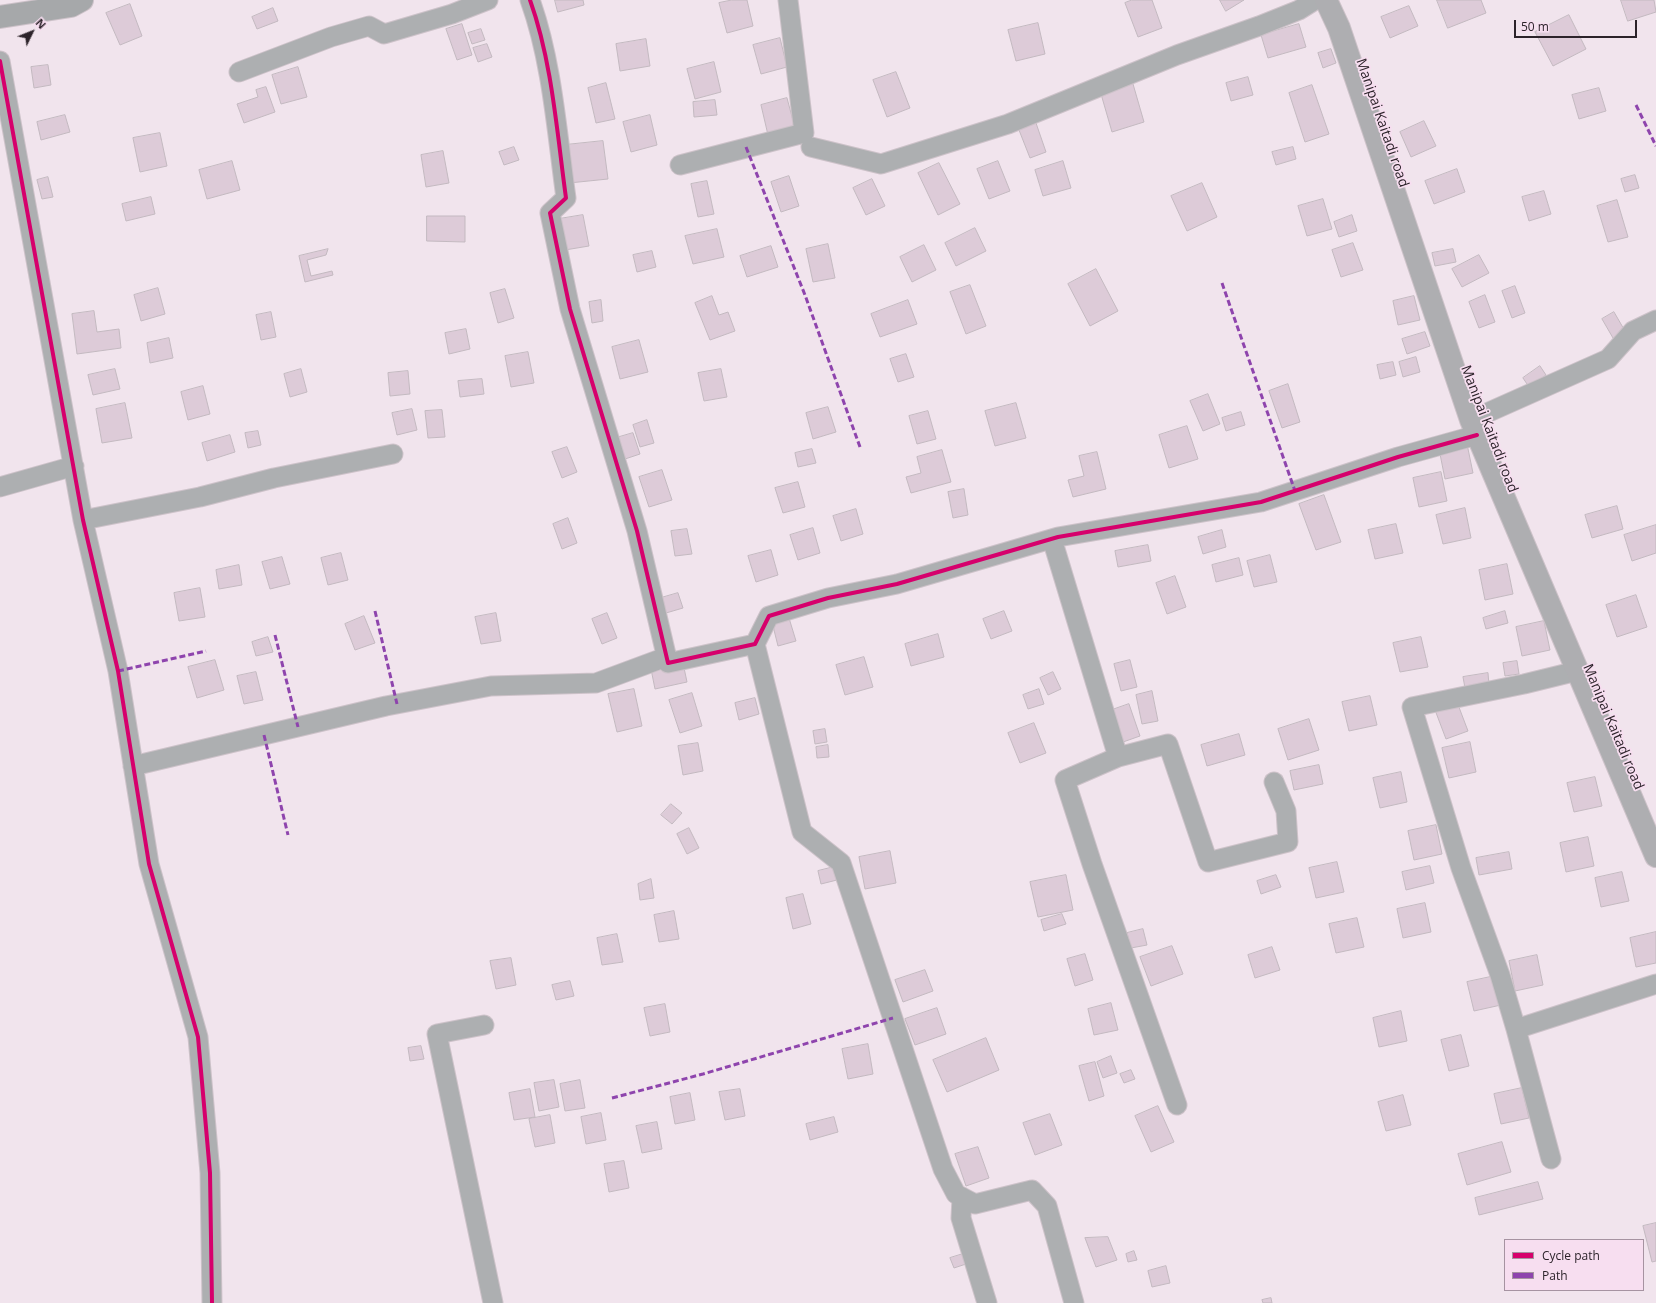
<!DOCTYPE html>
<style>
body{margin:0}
#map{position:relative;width:1656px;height:1303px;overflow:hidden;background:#f1e4ed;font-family:"Open Sans",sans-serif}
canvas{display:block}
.legend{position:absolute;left:1504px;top:1239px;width:140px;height:52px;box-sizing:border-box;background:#f7def0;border:1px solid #a693a1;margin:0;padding:5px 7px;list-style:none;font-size:12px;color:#2c232a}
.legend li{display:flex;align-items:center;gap:8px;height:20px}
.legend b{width:20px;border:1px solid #a693a1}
.north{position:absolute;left:12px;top:12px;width:40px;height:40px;-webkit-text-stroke:3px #f7def0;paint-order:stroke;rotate:47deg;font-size:11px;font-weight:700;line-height:16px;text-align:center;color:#2c232a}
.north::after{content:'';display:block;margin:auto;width:14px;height:18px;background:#2c232a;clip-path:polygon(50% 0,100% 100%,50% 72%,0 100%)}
.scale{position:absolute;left:1514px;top:20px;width:123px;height:18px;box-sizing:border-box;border:2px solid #2c232a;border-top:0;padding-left:5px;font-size:12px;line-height:14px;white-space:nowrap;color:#2c232a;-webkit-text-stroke:3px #f7def0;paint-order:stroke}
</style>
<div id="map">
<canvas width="1656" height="1303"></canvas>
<ul class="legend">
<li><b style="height:5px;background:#d6006c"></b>Cycle path</li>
<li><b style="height:5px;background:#8e44ad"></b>Path</li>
</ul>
<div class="north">N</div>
<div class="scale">50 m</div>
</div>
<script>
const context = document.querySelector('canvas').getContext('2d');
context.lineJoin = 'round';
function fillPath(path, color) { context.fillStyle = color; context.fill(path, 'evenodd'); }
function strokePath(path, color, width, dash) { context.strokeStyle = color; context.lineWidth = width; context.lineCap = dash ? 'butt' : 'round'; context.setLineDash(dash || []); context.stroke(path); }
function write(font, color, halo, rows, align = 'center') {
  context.font = font + ' "Open Sans",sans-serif'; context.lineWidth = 3.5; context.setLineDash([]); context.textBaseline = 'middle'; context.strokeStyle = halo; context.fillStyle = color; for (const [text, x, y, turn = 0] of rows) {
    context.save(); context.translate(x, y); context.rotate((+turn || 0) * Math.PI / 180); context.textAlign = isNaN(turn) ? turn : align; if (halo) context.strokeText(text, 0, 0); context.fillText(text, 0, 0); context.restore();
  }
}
const building = new Path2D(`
 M555 0H583L584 5 558 12Z
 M732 0H747L753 26 727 33 719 3Z
 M1132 0H1152L1162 28 1138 37 1125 3Z
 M1220 0H1244L1226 11Z
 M1437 0H1481L1486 13 1448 28Z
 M1621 0H1654L1656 12 1628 21Z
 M130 4 142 36 120 45 106 13Z
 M1409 6 1418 26 1390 38 1381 17Z
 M273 8 278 21 257 29 252 17Z
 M1569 15 1586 49 1553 66 1535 32Z
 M1038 23 1045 54 1016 61 1008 30Z
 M462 24 472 55 457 60 446 29Z
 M1299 24 1306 47 1268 58 1261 35Z
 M481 29 485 40 472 44 468 33Z
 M780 38 787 67 761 74 753 45Z
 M646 39 650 66 620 71 616 44Z
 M487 44 492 57 478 62 473 48Z
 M1331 49 1336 63 1323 68 1318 53Z
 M714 62 721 92 695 99 687 69Z
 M48 65 51 85 34 88 31 67Z
 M298 67 307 97 281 104 272 75Z
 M896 72 910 108 887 117 873 80Z
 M1248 77 1253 95 1231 101 1226 83Z
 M606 83 615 119 596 123 588 88Z
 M1133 84 1144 122 1112 132 1101 94Z
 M1312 85 1329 134 1305 142 1289 93Z
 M266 87 275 112 244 123 237 104 258 97 256 90Z
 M1599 88 1606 111 1579 119 1572 95Z
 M787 98 795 128 768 135 761 105Z
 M715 100 717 115 694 117 693 102Z
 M65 115 70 132 41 140 37 122Z
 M650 115 657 145 631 152 623 122Z
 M1424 121 1436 146 1411 157 1400 132Z
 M1036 123 1046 152 1030 158 1019 130Z
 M160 133 167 166 140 172 133 138Z
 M603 141 608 179 569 183 565 145Z
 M514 147 519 160 504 165 499 152Z
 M1293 147 1296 159 1276 165 1272 152Z
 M443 151 449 183 426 187 421 155Z
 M232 161 240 190 207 199 199 170Z
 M998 161 1010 191 989 199 977 169Z
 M1063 161 1071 188 1043 196 1035 170Z
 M939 163 960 204 938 215 918 173Z
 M1457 169 1465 192 1434 204 1425 181Z
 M1635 175 1639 188 1625 192 1621 179Z
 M789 176 799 206 781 212 771 182Z
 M48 177 53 197 42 199 37 180Z
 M872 179 885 206 866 215 853 188Z
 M707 181 714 214 698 217 691 184Z
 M1202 183 1217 217 1187 231 1171 196Z
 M1544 191 1551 214 1529 221 1522 197Z
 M151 197 155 214 126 221 122 204Z
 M1323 199 1332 229 1307 236 1298 206Z
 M1617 200 1628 237 1608 242 1597 206Z
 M583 215 589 246 565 250 559 219Z
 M1352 215 1357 231 1339 237 1334 222Z
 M427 216H465V242L427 241Z
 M975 228 986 251 956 266 945 243Z
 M717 229 724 257 693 264 685 236Z
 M1353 243 1363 270 1341 277 1332 250Z
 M828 244 835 278 813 282 806 249Z
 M924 245 936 270 912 282 900 257Z
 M771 246 778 267 747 277 740 256Z
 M328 249 326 255 307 260 311 276 332 271 333 275 305 282 299 256Z
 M1453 249 1456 262 1435 266 1432 253Z
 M652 251 656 267 637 272 633 255Z
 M1479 255 1489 273 1462 287 1452 269Z
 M1096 269 1118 311 1090 326 1068 284Z
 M970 285 986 326 966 334 950 292Z
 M1515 286 1525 313 1512 318 1502 291Z
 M158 288 165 314 141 321 134 295Z
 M505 289 514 318 498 323 490 293Z
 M1485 295 1495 322 1479 328 1469 302Z
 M712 296 719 315 728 312 735 331 710 340 695 303Z
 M1414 296 1420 320 1398 325 1393 301Z
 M601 300 603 321 592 323 589 302Z
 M908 300 917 324 880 337 871 314Z
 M94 311 97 332 119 329 121 348 77 354 72 314Z
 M271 312 276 337 261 340 256 315Z
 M1614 312 1625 331 1613 338 1602 319Z
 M466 329 470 349 449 354 445 333Z
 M1425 332 1430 346 1407 354 1402 339Z
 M169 338 173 358 150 363 147 343Z
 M639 340 648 372 620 379 612 347Z
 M528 352 534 383 511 387 505 356Z
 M906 354 914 377 898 382 890 359Z
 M1416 357 1420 372 1403 377 1399 362Z
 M1393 362 1396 375 1380 379 1377 365Z
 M1540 366 1546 375 1529 387 1523 378Z
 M115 369 120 389 93 395 88 375Z
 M301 369 307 392 290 397 284 374Z
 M721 369 727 397 704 401 698 373Z
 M408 371 410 394 390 396 388 373Z
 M482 379 484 394 460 397 458 381Z
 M1288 384 1300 422 1282 428 1269 391Z
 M203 386 210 414 188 420 181 392Z
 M1208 394 1220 424 1203 431 1190 401Z
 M125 403 132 438 102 443 96 409Z
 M1016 403 1026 438 995 446 985 411Z
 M828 407 836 432 813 439 806 413Z
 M412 409 417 430 397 435 392 413Z
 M442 410 445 437 428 438 425 411Z
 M928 411 936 439 917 444 909 416Z
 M1241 412 1245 425 1226 431 1222 418Z
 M647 420 654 443 640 447 633 425Z
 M1187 426 1198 459 1169 468 1159 435Z
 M258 431 261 445 248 448 245 433Z
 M633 433 640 454 622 460 616 438Z
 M230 435 235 452 207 461 202 443Z
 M1467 444 1473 473 1445 479 1439 449Z
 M567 447 577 472 562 478 552 452Z
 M812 449 816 463 798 467 795 453Z
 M942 450 951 482 911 493 906 477 921 473 917 457Z
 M1097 452 1106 489 1073 497 1068 480 1084 476 1079 456Z
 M662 470 672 500 649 507 639 477Z
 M1441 472 1447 501 1419 507 1413 478Z
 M798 482 805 507 783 513 775 488Z
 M964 489 968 515 953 518 948 492Z
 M1324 495 1341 542 1316 550 1299 504Z
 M1617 506 1623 529 1592 538 1585 515Z
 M1465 508 1471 538 1443 544 1436 515Z
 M856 509 863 534 841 541 833 516Z
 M568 518 577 543 562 549 553 524Z
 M1396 524 1403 553 1375 559 1368 530Z
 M1656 525V553L1632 561 1624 535Z
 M813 528 820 553 798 560 790 535Z
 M687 529 692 554 675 556 671 531Z
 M1222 530 1226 547 1203 554 1198 537Z
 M1148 545 1151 561 1118 567 1115 551Z
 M771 550 778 575 756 582 748 556Z
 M341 553 348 580 328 585 321 558Z
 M1270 555 1277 582 1254 587 1247 561Z
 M282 557 290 584 270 589 262 562Z
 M1239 558 1243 575 1216 582 1212 565Z
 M1507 564 1513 594 1485 600 1479 570Z
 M239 565 242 585 219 589 216 570Z
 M1175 576 1186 607 1167 614 1156 583Z
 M200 588 205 617 179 621 174 593Z
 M678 593 683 608 666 613 661 598Z
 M1636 595 1647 627 1617 637 1606 605Z
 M1004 611 1012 631 991 639 983 619Z
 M1505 611 1508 623 1486 629 1483 618Z
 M496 613 501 641 481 644 475 617Z
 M607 613 617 638 602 644 592 619Z
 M364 616 375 643 355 650 345 624Z
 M789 618 796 641 778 646 772 622Z
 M1544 621 1550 650 1522 656 1516 627Z
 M938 634 944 657 911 666 905 644Z
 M268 637 273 652 256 656 252 642Z
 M1421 637 1428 667 1400 672 1393 643Z
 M864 657 873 687 845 695 836 665Z
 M215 660 224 690 197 698 188 667Z
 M1130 660 1137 687 1121 691 1114 664Z
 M1517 661 1519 674 1505 676 1503 663Z
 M683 663 687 682 655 689 651 669Z
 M256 672 263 700 244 704 237 676Z
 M1053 672 1061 689 1048 695 1040 678Z
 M1488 673 1489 685 1465 688 1463 677Z
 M634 689 642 726 617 732 608 694Z
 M1039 689 1044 704 1028 709 1023 695Z
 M1152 691 1158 721 1142 724 1136 695Z
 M692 693 702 726 680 733 669 700Z
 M1370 696 1377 725 1349 731 1342 702Z
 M755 698 759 714 739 720 735 703Z
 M1457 702 1468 731 1446 739 1435 710Z
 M1129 704 1140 736 1123 742 1112 710Z
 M1309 719 1319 750 1288 760 1278 729Z
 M1034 723 1046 753 1020 763 1008 733Z
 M825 729 827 742 815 744 813 731Z
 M1239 734 1245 755 1207 766 1201 745Z
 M1470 742 1476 772 1449 778 1442 748Z
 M698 743 703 771 683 775 678 746Z
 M828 745 829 757 817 758 816 747Z
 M1319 765 1323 784 1294 790 1290 771Z
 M1401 772 1407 802 1380 808 1373 778Z
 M1595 777 1602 806 1574 812 1567 783Z
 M671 804 682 813 672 824 661 815Z
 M1436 825 1442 854 1414 860 1408 831Z
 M689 828 699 848 687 854 677 834Z
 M1588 837 1594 866 1566 872 1560 843Z
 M890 851 896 883 865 889 859 857Z
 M1509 852 1512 869 1479 875 1476 858Z
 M1337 862 1344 892 1316 898 1309 868Z
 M1430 866 1434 883 1406 890 1402 872Z
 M834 867 837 880 821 884 818 871Z
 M1622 872 1629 901 1601 907 1595 878Z
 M1066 875 1073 910 1038 917 1030 882Z
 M1276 875 1281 887 1261 894 1257 881Z
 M651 879 654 898 640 900 638 884Z
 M803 894 811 924 793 929 786 898Z
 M1425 903 1431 932 1403 938 1397 909Z
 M674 911 679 939 659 942 654 915Z
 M1062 914 1066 924 1044 931 1041 920Z
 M1357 918 1364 947 1336 953 1329 924Z
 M1143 929 1147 945 1131 948 1127 933Z
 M1656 932V963L1636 967 1630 938Z
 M617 934 623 962 602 965 597 938Z
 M1172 946 1183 974 1151 986 1140 957Z
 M1272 947 1280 970 1255 978 1248 955Z
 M1085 954 1093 980 1075 986 1067 959Z
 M1537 955 1543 985 1515 991 1509 961Z
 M511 958 516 985 496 989 490 961Z
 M925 970 933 991 903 1002 895 980Z
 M1495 976 1501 1005 1474 1011 1467 982Z
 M570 981 574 996 556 1000 552 985Z
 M1111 1003 1118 1030 1094 1035 1088 1009Z
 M665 1004 670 1032 650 1036 644 1008Z
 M937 1008 946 1034 915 1045 905 1019Z
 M1401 1011 1407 1041 1379 1047 1373 1018Z
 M1461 1035 1469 1066 1449 1071 1441 1040Z
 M986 1038 999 1070 947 1092 933 1060Z
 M868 1044 873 1074 848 1079 842 1049Z
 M421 1046 424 1059 410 1061 408 1048Z
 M1111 1056 1117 1073 1103 1078 1097 1062Z
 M1095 1062 1104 1096 1089 1101 1079 1066Z
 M1131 1070 1135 1079 1124 1083 1120 1074Z
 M554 1080 559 1107 539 1111 534 1083Z
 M580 1080 585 1108 565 1111 560 1084Z
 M1522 1088 1529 1118 1501 1124 1494 1094Z
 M530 1089 535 1117 514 1120 509 1093Z
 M740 1089 745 1116 725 1120 719 1092Z
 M690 1093 695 1120 675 1124 670 1097Z
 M1403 1095 1411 1125 1386 1131 1378 1102Z
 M1158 1106 1174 1142 1151 1152 1135 1116Z
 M601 1113 606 1140 586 1144 581 1117Z
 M1050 1114 1062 1145 1035 1155 1023 1123Z
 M550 1115 555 1143 535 1147 529 1119Z
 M834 1117 838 1132 810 1140 806 1124Z
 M657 1122 662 1149 642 1153 636 1126Z
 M1502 1142 1511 1172 1467 1185 1458 1154Z
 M978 1147 989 1178 966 1186 955 1154Z
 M624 1161 629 1188 609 1192 604 1164Z
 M1538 1182 1543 1199 1479 1215 1475 1198Z
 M1656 1223V1261L1652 1262 1643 1226Z
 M1108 1237 1117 1260 1096 1267 1085 1238Z
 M1134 1251 1137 1260 1128 1262 1126 1254Z
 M963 1254 966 1264 954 1268 950 1258Z
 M1166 1266 1170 1283 1152 1287 1148 1271Z
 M1271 1298 1272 1303H1263L1262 1300Z`);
fillPath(building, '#ddcbd8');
strokePath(building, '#c3b9c0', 1);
const street = new Path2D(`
 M530 0C552 61 557 133 566 198L550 213 570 309 637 531 668 663 755 644 769 616 828 598 897 584 1058 537 1261 502 1398 457 1477 435
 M0 61 83 520 118 671 149 864 198 1037 210 1173 212 1303
 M239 72 331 37 369 26 384 34 452 14 488 0
 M811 147 881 164 1008 124 1177 55 1259 26 1299 10 1315 0
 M680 165 804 133 788 0
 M1471 420 1608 359 1633 331 1656 320
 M0 487 74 466
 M83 520 200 497 274 478 393 454
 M1052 539 1118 757 1065 780 1092 864 1177 1105
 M755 644 802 832 841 863 943 1169 956 1194 975 1204 1032 1190 1047 1206 1074 1303
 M1118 757 1168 744 1208 862 1288 842 1286 811 1274 782
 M133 766 386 706 491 686 596 683 666 657
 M484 1025 437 1034 493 1303
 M1516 1029 1500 975 1461 868 1412 707 1524 684 1577 671
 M1551 1159 1516 1029 1656 984
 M962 1197 961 1218 987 1303`);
const secondary = new Path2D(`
 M1326 0 1339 28 1471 420 1656 856`);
const primary = new Path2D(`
 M0 17 71 6 82 0`);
strokePath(street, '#cdc2c9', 21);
strokePath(secondary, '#cdc2c9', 24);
strokePath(primary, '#cdc2c9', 24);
strokePath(street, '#adafb1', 19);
strokePath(secondary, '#aeaeb1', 22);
strokePath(primary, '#a6a8aa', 22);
strokePath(new Path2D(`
 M1636 105 1656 146
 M746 147 805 295 860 447
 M1222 283 1295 491
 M375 611 397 704
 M275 635 298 727
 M118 671 206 651
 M264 735 288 835
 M612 1098 703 1074 893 1018`), '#8e44ad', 3, [6, 3]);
strokePath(new Path2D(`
 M530 0C552 61 557 133 566 198L550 213 570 309 637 531 668 663 755 644 769 616 828 598 897 584 1058 537 1261 502 1398 457 1477 435
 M0 61 83 520 118 671 149 864 198 1037 210 1173 212 1303`), '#d6006c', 4);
write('14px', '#2c232a', '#f7def0', [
 ["Manipai Kaitadi road",1382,123,71],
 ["Manipai Kaitadi road",1489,429,69],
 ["Manipai Kaitadi road",1613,727,67]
]);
</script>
